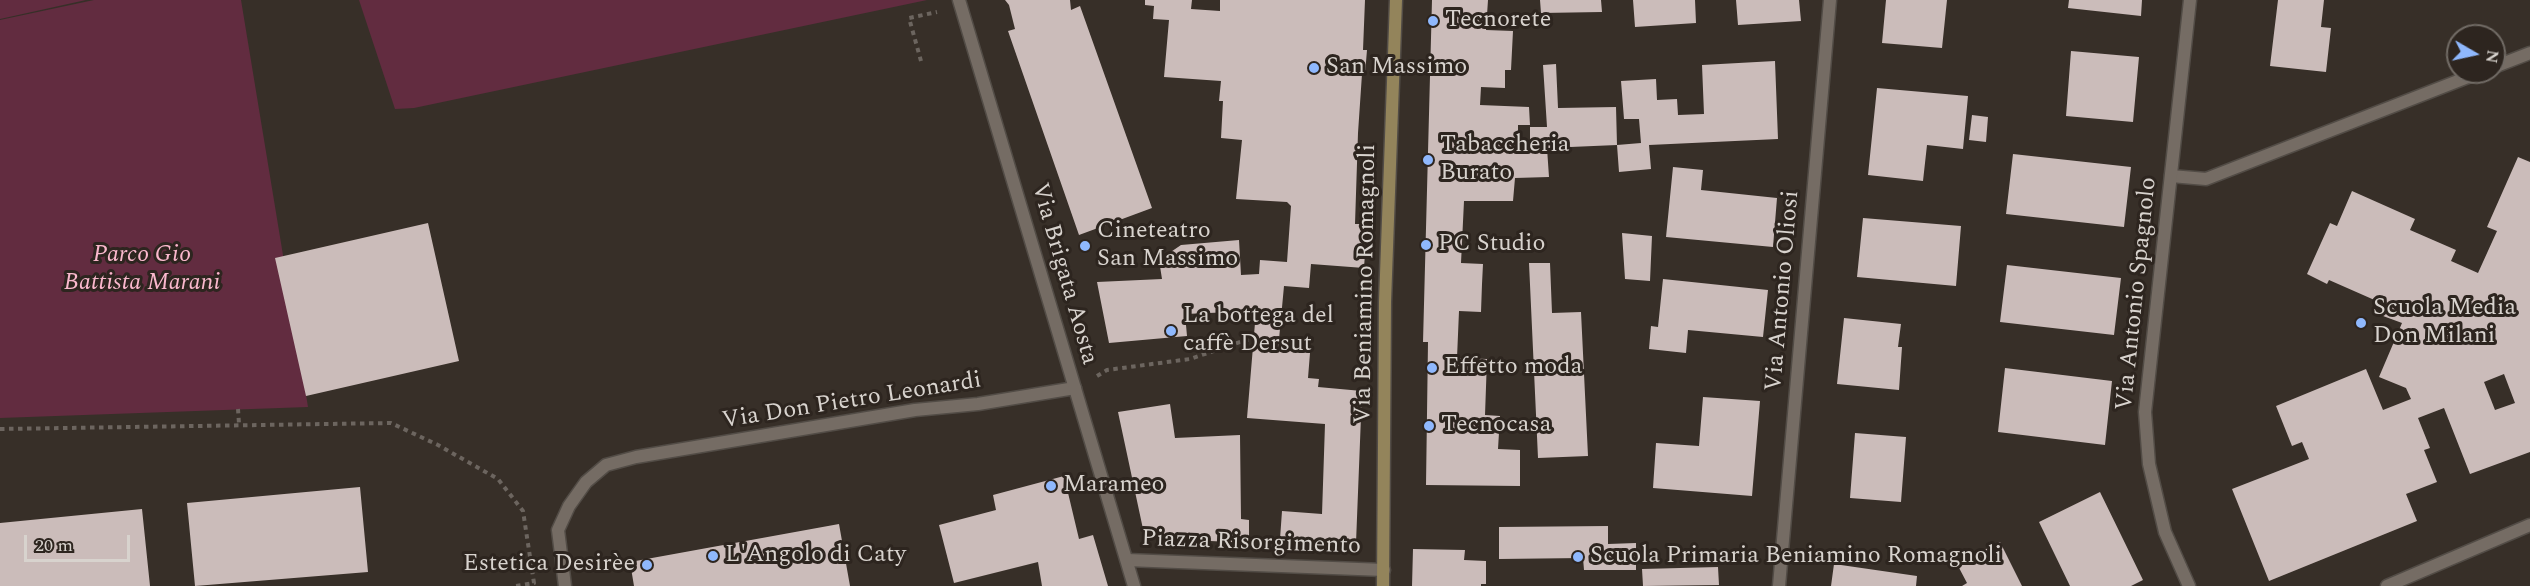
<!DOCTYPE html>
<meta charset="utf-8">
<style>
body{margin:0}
#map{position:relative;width:2530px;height:586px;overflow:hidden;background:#372f28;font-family:Spectral,serif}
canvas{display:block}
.north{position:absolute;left:2446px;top:24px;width:60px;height:60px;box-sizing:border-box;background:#2d251f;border:2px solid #716b65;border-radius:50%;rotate:99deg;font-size:16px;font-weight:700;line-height:24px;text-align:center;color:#d8d3ce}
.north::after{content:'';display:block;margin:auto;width:21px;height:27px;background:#8fb8fd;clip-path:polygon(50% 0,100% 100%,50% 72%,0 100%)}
.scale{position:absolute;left:24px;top:535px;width:106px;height:27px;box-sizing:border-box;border:3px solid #d8d3ce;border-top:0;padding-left:8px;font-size:18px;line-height:21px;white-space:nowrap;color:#d8d3ce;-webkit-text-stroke:4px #2d251f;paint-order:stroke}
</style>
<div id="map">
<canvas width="2530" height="586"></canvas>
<div class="north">N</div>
<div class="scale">20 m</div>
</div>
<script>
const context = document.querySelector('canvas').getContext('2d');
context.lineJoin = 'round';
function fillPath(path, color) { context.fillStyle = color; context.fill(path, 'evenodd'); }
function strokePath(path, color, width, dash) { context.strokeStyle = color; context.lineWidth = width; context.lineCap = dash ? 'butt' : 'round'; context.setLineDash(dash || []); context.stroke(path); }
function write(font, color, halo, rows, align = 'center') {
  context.font = font + ' Spectral,serif'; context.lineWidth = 6; context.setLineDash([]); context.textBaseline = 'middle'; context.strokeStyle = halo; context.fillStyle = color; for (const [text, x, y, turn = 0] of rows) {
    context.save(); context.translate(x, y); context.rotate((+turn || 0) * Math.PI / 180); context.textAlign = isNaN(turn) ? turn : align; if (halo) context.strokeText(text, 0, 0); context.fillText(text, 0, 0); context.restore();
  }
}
fillPath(new Path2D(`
 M0 0H86L0 19Z
 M94 0H241L308 407 0 418V20Z
 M359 0H927L414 108 395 109Z`), '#622c40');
fillPath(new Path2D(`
 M1005 0H1070L1071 10 1080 6 1152 208 1079 235 1008 31 1015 29 1009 5Z
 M1145 0H1192L1191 9 1220 11V0H1365L1363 50H1367L1365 74H1362L1358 133 1355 224H1367L1364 268 1311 264 1309 288 1284 286 1278 350 1310 353 1308 378 1319 379 1318 387 1362 391 1356 543 1280 539 1282 511 1322 514 1325 424 1247 418 1256 311 1185 314 1187 336 1109 343 1097 282 1162 279 1159 260 1181 245 1239 240 1241 275 1259 274 1260 260 1287 262 1291 206 1287 202 1236 199 1242 140 1221 138 1223 101H1219L1221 81 1164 77 1169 20 1153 19 1154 6 1145 5Z
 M1432 0H1488L1486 30 1513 31 1511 70H1505V88L1481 87 1480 105 1529 107 1530 125H1518V147H1530V127H1547L1543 65 1556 64 1558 108 1616 107 1617 145 1547 148 1549 177 1515 178 1513 201H1464L1461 263 1483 264 1482 284 1481 312 1459 311 1457 358 1487 359 1485 415 1500 416 1498 449 1520 450V486L1426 485 1428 342H1423Z
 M1540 0H1601L1602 12 1541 13Z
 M1633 0H1695L1696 23 1635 27Z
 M1736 0H1799L1801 21 1738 25Z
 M1886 0H1947L1942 48 1882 43Z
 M2069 0H2142L2141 16 2068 8Z
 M2278 0H2324L2321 27 2331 28 2326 72 2270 66Z
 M2071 51 2139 57 2133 122 2066 116Z
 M1775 61 1778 139 1649 145 1651 169 1619 172 1617 145 1641 143 1639 119H1624L1621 81 1656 79 1657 100 1677 99 1678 115 1704 114 1702 65Z
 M1877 88 1968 96 1963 149 1927 145 1923 181 1868 175Z
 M1972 115 1988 117 1986 142 1969 140Z
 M2013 154 2131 167 2124 227 2006 214Z
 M2518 157 2530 162V452L2470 474 2444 408 2418 418 2430 448 2424 450 2437 482 2406 494 2417 521 2269 581 2232 489 2309 459 2302 442 2292 446 2276 406 2366 369 2383 410 2411 399 2406 388 2379 377 2402 323 2375 313 2379 302 2329 280 2327 284 2307 274 2330 223 2337 226 2352 191 2415 219 2410 230 2456 250 2451 261 2478 273 2497 231 2487 227ZM2504 374 2515 403 2495 410 2484 382Z
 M1673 167 1703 170 1701 190 1777 198 1773 247 1666 237Z
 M1863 218 1961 226 1956 286 1857 277Z
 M428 223 459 361 306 396 275 258Z
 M1622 233 1652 236 1650 281 1625 279Z
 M1529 263H1550L1552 313 1581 312 1588 456 1538 458Z
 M2007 265 2121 278 2114 335 2000 322Z
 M1663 279 1768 290 1763 337 1688 330 1686 353 1649 349 1651 326 1658 327Z
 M1844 318 1901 324 1898 347H1902L1899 390 1837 384Z
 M2005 368 2112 381 2105 445 1998 432Z
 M1703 397 1760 401 1752 496 1653 488 1656 443 1699 446Z
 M1170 404 1175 438 1240 435 1241 519 1249 520V543L1153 538 1143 529 1118 412Z
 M1855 433 1906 437 1901 502 1850 498Z
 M1064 476 1079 539 1093 535 1108 586H1042L1038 562 954 583 939 525 996 510 993 495Z
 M360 487 368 572 195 586 187 503Z
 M2100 492 2143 580 2131 586H2070L2039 522Z
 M142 509 150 586H0V523Z
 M839 524 850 586H634L630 562Z
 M1608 526V544L1636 543V570H1584L1583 558 1499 559V527Z
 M2000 542 2022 586H1962L1967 583 1957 564Z
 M1413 549 1465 550 1464 560 1486 561V584H1481V586H1412Z
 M1834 564 1917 576 1916 586H1831Z
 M1718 567 1719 585 1643 586 1642 569Z`), '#cbbcba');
const service = new Path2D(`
 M2494 67 2530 53
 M2171 176 2206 179 2481 72`);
const minor = new Path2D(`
 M1127 560 1384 570
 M565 586 558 530 569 506 586 482 606 465 636 457 915 410 978 404 1075 388
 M1779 586 1830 0
 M2189 586 2165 532 2149 464 2145 412 2190 0
 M2387 586 2530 525`);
const tertiary = new Path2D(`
 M959 0 1134 586`);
const secondary = new Path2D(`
 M1383 586 1385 302 1396 0`);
strokePath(service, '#524c46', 15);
strokePath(minor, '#524c46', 15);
strokePath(tertiary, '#524c46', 15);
strokePath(secondary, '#524c46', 15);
strokePath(new Path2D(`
 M921 61 909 18 937 12
 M1097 376 1107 370 1190 359 1246 340H1253
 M238 409 239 424
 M0 429 391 423 438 445 498 479 523 511 534 583 516 586`), '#6c655f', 4, [4.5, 4.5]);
strokePath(service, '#756c64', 12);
strokePath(minor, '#756c64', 12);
strokePath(tertiary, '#756c64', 12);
strokePath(secondary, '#93845b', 12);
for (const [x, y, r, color] of [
 [1433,21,6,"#8fb8fd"],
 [1314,68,6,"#8fb8fd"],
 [1428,160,6,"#8fb8fd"],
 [1426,245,6,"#8fb8fd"],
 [1085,246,6,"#8fb8fd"],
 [2361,323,6,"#8fb8fd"],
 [1171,331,6,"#8fb8fd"],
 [1432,368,6,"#8fb8fd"],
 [1429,426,6,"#8fb8fd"],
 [1051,486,6,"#8fb8fd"],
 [713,556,6,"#8fb8fd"],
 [1578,557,6,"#8fb8fd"],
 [647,565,6,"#8fb8fd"]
]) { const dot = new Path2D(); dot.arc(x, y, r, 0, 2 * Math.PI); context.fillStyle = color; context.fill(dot); strokePath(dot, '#2d251f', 2); }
write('24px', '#d8d3ce', '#2d251f', [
 ["Tecnorete",1445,21],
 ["San Massimo",1326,68],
 ["Tabaccheria",1440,146],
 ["Burato",1440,174],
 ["Cineteatro",1097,232],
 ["San Massimo",1097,260],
 ["PC Studio",1438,245],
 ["Scuola Media",2373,309],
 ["Don Milani",2373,337],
 ["La bottega del",1183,317],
 ["caffè Dersut",1183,345],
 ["Effetto moda",1444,368],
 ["Tecnocasa",1441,426],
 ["Marameo",1063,486],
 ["L'Angolo di Caty",725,556],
 ["Scuola Primaria Beniamino Romagnoli",1590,557],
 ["Estetica Desirèe",635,565,"right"]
], 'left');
write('italic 24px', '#fab8cd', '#2d251f', [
 ["Parco Gio",142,256],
 ["Battista Marani",142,284]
]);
write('24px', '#d8d3ce', '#2d251f', [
 ["Via Brigata Aosta",1063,274,74],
 ["Via Beniamino Romagnoli",1367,284,-89],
 ["Via Antonio Oliosi",1784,291,-85],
 ["Via Antonio Spagnolo",2138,294,-84],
 ["Via Don Pietro Leonardi",852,402,-9],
 ["Piazza Risorgimento",1251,544,2]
]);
</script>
